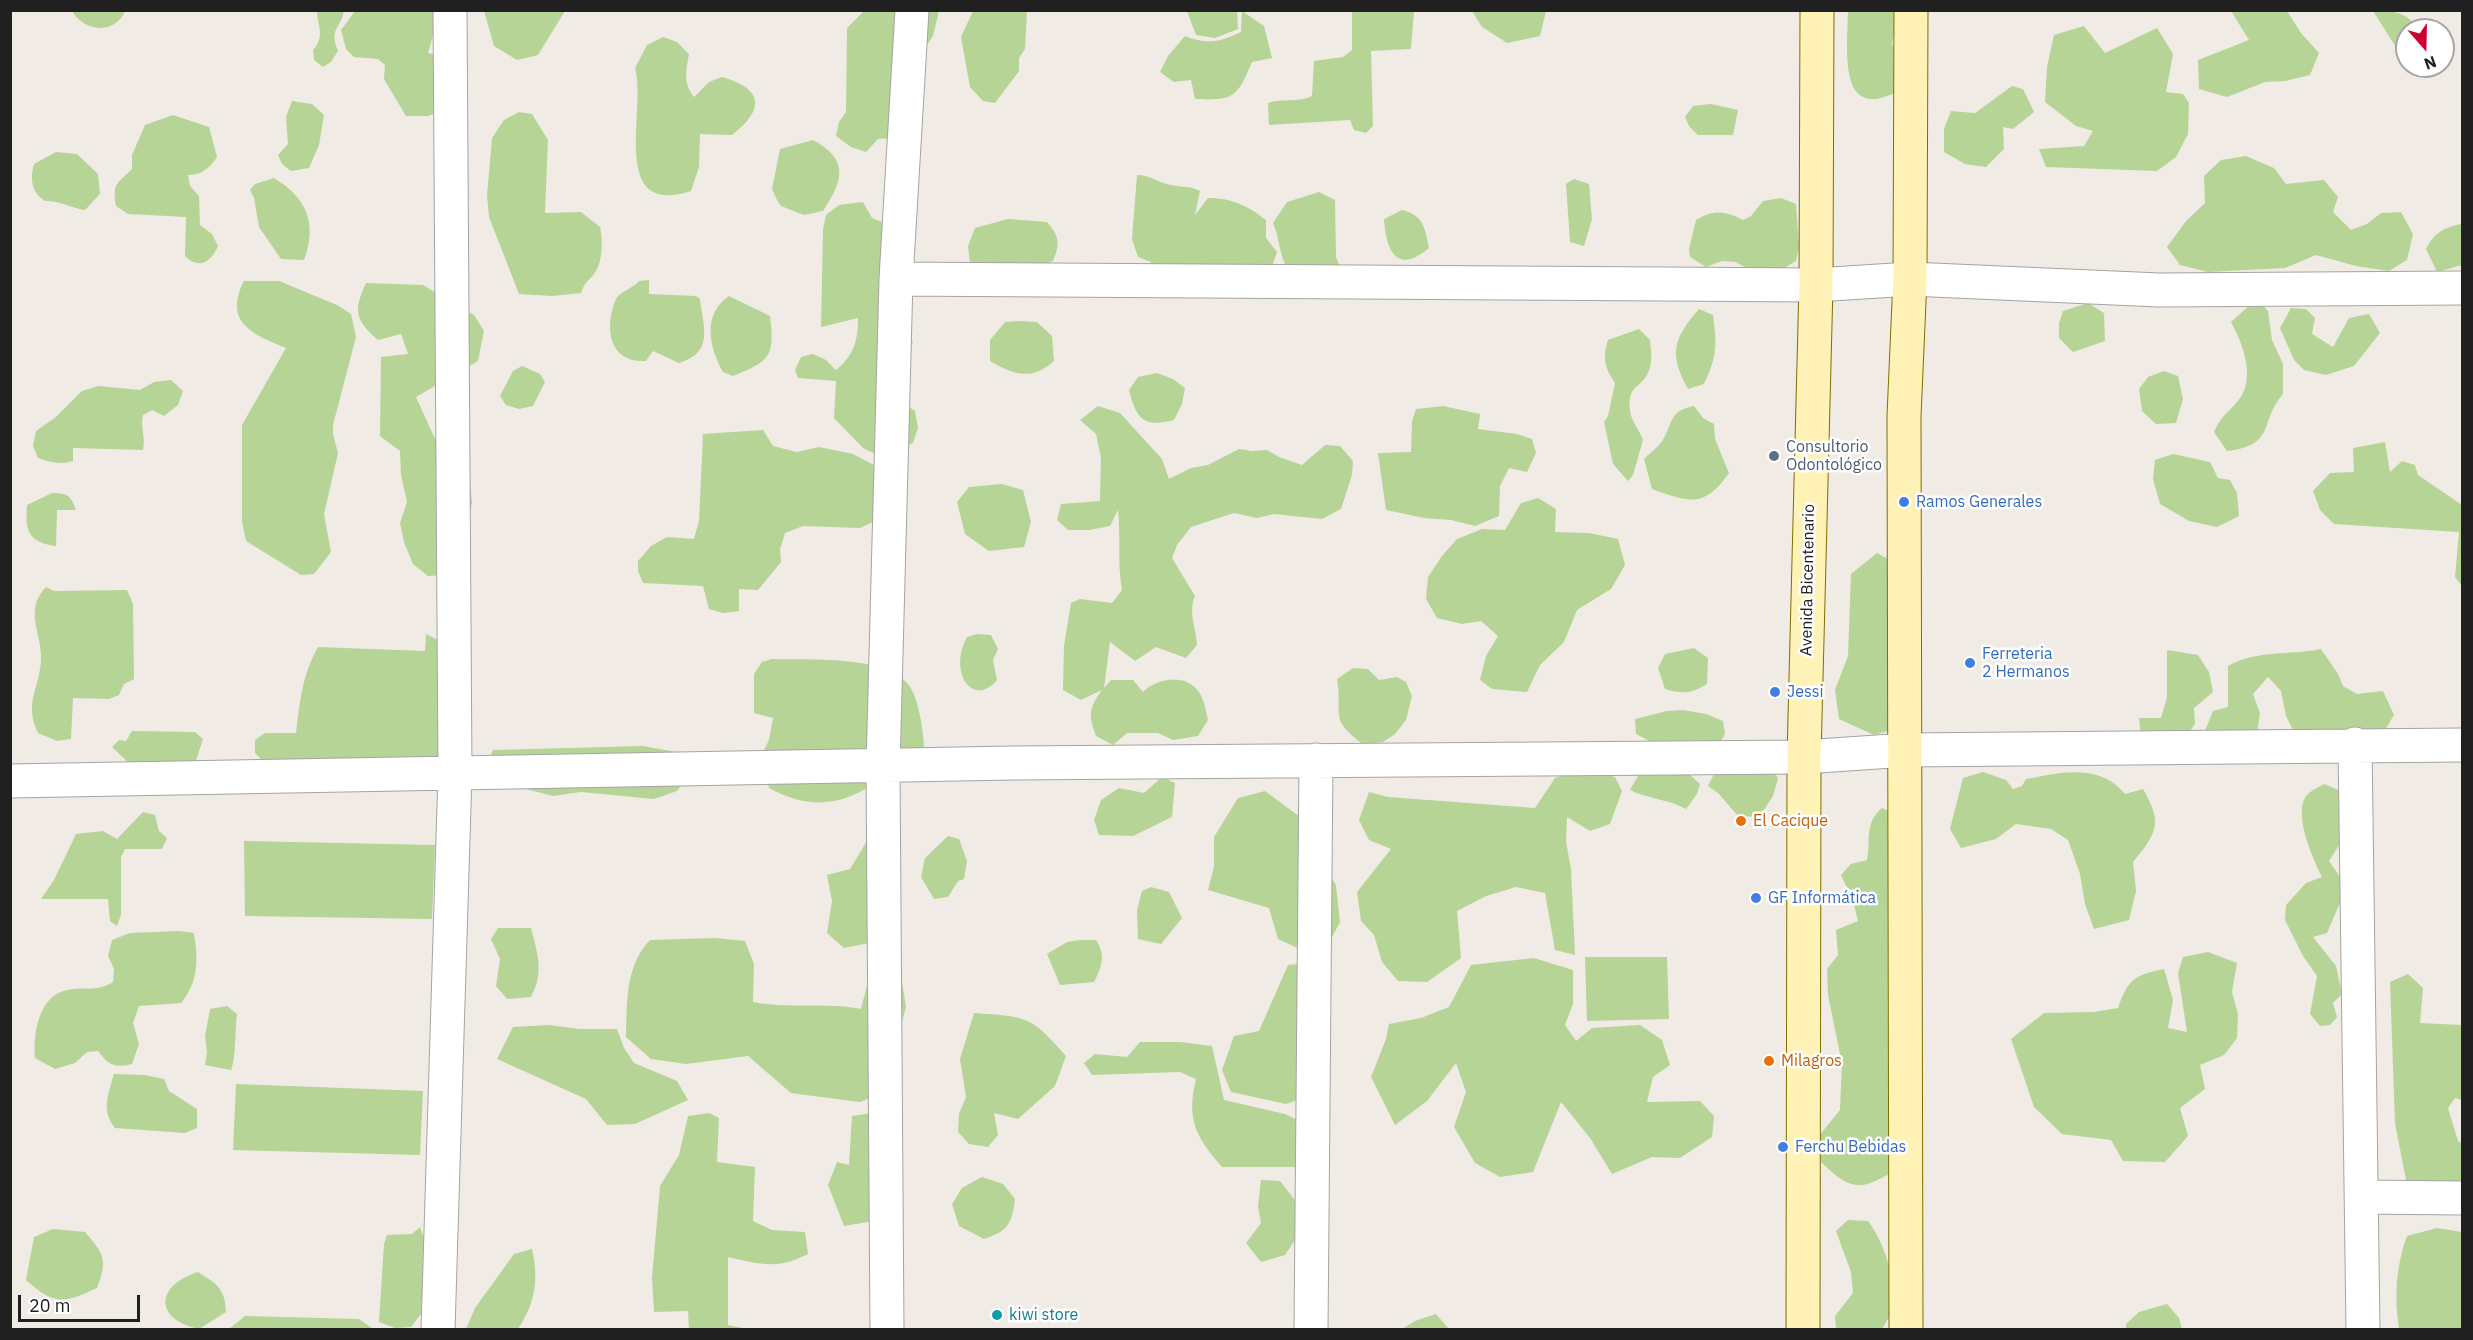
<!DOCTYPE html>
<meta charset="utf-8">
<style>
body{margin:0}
#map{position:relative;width:2473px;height:1340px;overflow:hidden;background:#f1ebe5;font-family:"IBM Plex Sans",sans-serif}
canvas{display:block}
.frame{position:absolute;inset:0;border:12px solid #202020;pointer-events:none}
.north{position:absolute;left:2395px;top:18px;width:60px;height:60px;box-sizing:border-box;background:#fff;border:2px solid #a6a6a6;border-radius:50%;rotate:160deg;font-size:16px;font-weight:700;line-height:24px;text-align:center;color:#202020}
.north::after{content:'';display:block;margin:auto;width:21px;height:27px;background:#d0002e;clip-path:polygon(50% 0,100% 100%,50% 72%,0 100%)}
.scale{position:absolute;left:18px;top:1295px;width:122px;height:27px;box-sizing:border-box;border:3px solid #202020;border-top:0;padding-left:8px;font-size:18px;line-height:21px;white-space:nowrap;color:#202020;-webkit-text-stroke:4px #fff;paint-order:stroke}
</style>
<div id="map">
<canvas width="2473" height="1340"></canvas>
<div class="frame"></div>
<div class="north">N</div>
<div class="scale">20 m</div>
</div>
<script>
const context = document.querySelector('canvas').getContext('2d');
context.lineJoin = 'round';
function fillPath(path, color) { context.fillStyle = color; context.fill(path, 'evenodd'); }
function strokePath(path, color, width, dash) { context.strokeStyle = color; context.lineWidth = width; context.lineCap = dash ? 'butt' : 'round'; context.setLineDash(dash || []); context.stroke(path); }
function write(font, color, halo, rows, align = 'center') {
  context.font = font + ' "IBM Plex Sans",sans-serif'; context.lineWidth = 5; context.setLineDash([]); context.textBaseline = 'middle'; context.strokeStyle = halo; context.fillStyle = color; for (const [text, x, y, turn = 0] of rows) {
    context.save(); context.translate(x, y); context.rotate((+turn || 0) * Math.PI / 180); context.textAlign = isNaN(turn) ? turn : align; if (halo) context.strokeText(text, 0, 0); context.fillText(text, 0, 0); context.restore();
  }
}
fillPath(new Path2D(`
 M72 11H125C115 35 84 32 72 11Z
 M317 11H344C340 30 329 28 338 51L331 62 323 67 314 60 313 50C326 36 317 26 317 11Z
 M355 11H440L428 53 440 56 446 109 428 116H406L384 79 385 65 378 59 354 57 346 49 341 30Z
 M484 11V10L565 11 538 55 517 60 494 46Z
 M864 11H939L933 36 923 51 895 138 878 139 866 152 851 147 836 136 839 122 846 112 847 28Z
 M973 11H1027L1025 49 1019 58V71L995 103 983 101 970 87 961 37Z
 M1187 11H1237L1238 29 1215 38 1196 35Z
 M1242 11 1264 26 1272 58 1252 62C1237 97 1235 101 1195 99L1191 80 1174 82 1160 72 1168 56 1185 36C1207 45 1220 42 1241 32Z
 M1352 11H1414L1411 49 1371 51 1373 126 1366 133 1354 130 1350 120 1269 125 1268 103C1282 98 1299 103 1312 96L1314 61 1343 57 1352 50Z
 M1472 11H1546L1540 36 1507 43 1482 27Z
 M1848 11H1898L1892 44 1901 61 1907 86C1838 129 1847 56 1848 11Z
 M2231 11H2287L2301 33 2319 53 2310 75 2285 81 2265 82 2227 97 2199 89 2198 60 2249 40Z
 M2373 11C2391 10 2409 12 2418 30H2407V56L2403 58Z
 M2084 26 2105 53 2157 28 2173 54 2166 92 2183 94 2189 103 2188 134 2176 157 2157 171 2046 167 2039 149 2084 146 2093 131 2076 126 2045 102 2047 67 2054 35Z
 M663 37 677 42 689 54C686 70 683 83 694 97L709 82 722 77C765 89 764 110 732 135L700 134 699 167 691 191C608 218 647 109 635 68L647 45Z
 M2012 86 2023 89 2034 112 2013 129 2003 127 2004 149 1986 167 1965 164 1944 152V129L1951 111 1975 113Z
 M292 101 312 104 324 115 319 145 309 168 291 171 282 164 278 155 288 144 286 117Z
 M1711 104 1738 110 1733 135H1698L1689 126 1685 117 1693 106Z
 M519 112 532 114 548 140 545 213 581 212 600 227C603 240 603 263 594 274 587 283 586 280 581 293L552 296 519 294 489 217 487 195 492 138 504 120Z
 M173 115 209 127 217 157C209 169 201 175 188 175L190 186 199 196 200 225 212 234 218 246C211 262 199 270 185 256L186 217 128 214 116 206C112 183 117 184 132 169V155L145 125Z
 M813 140C850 160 843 181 823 211L804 215 781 206 777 200 772 189 780 149Z
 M56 152 77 154 98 174 100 194 85 210C71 208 59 200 45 201 31 192 30 179 34 164Z
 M2246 156 2274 168 2286 184 2324 180 2338 197 2333 212 2351 230 2367 224 2381 213 2401 212 2413 234 2407 260 2389 271 2356 266 2316 255 2285 268 2208 272 2180 265 2167 247 2186 221 2205 203 2204 176 2221 160Z
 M1137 175C1151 175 1158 183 1171 185 1183 188 1189 185 1200 191L1195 215 1208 198C1231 198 1247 205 1266 220V238L1277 252 1269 275H1151V262L1138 257 1132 239Z
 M274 178C306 197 318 223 304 260L281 259 259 227 254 198 250 190 255 184Z
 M1574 179 1589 184 1592 219 1584 246 1570 242 1566 184Z
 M1319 192 1335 200 1336 257 1343 274 1288 270C1279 255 1280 239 1273 223L1287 202Z
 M1781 198 1796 204 1799 247 1796 261 1781 270 1751 271 1736 262 1722 261 1706 267 1690 257 1689 249 1696 220C1714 209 1725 211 1743 220L1751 216 1763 201Z
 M863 202 872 218 897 228 907 326 913 343 884 358 900 401 915 411 918 428 913 443 884 458 863 448 834 418 836 381 798 378 795 370 801 357 813 354 826 360 836 370C854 355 858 341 858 318L821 327 823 229 826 215 839 205Z
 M1402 210C1424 215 1425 229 1429 248 1397 275 1386 251 1384 219Z
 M1008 219 1047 222C1060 237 1060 244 1053 261 1022 275 1000 281 970 263L968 246 975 228Z
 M2462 224V265L2437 272 2426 249C2434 233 2444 227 2462 224Z
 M649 280V294L696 296 700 299C703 327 715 352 679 363L653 351 646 361C610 363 604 331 615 301 619 291 633 289 639 281Z
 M244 281H279L337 305 351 314 356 337 333 425V434L338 453 324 514 331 552 314 574 301 575 246 541 242 521V425L286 348C252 334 223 322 244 281Z
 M366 283 423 285 474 315 484 331 478 361 416 397 435 439 468 464 472 503 466 528 448 575 428 576 413 564 404 542 400 523 407 502 401 475 400 451 380 436 381 357 408 354 401 334 378 340C355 320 353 311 366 283Z
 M729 296 770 316C775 357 770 361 733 376L723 372C709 347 702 314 729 296Z
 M2088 303 2104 313 2105 341 2073 352 2059 338V323L2063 311Z
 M2251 304H2262L2268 311 2272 340 2283 364V394C2258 423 2277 445 2227 451L2214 432C2222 415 2226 415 2237 402 2257 380 2243 344 2231 322Z
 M2291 308 2306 309 2315 318 2312 334 2333 347 2349 318 2369 314 2380 333 2354 366 2326 375 2304 370 2294 360 2280 328Z
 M1699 309 1713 315C1717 345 1717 357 1704 384L1688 389C1668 353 1674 338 1699 309Z
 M1020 321 1037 322 1052 336 1054 361C1032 381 1014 375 990 361V340L1005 322Z
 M1639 329 1650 340C1651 351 1653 363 1648 373 1641 388 1627 385 1630 410 1630 419 1640 431 1643 440L1633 475 1628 481 1613 464 1604 422 1608 416 1615 383C1605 368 1602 358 1608 340Z
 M522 366 540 374 545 382 533 406 519 409 506 405 500 396 513 371Z
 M2164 371 2178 376 2183 399 2176 423 2156 424 2142 411 2139 389 2148 377Z
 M1157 373 1173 379 1185 388 1182 404 1174 420C1144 428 1136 419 1129 390L1138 377Z
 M171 380 183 391 178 405 164 416 152 410 143 415C140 427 146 437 143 450L73 448V461C61 465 50 462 38 458L33 446 36 431 56 417 82 391 98 386 140 390 154 382Z
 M1098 406 1120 413 1162 459 1169 479 1191 468 1208 465 1239 449 1252 451 1267 450 1279 457 1302 465 1325 445 1340 446 1353 461 1352 475 1341 509 1322 519 1274 514 1257 518 1234 513 1191 527 1177 545 1172 558 1195 596C1188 613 1196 627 1197 645L1186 658 1156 647 1135 661 1110 642 1104 688 1111 680H1133L1143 692C1157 678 1186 673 1199 692 1204 700 1206 711 1208 720L1198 736 1173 740 1158 733H1127L1113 745 1096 736C1088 714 1089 708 1102 690L1081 700 1063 690 1064 646 1071 603 1080 599 1112 603 1122 590C1117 562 1121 538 1118 510L1110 526 1089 530H1068L1057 520 1061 504 1100 501 1101 458 1096 434 1080 420Z
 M1443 406 1480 414 1478 429 1517 434 1532 439 1536 453 1527 472 1509 468 1500 486 1499 516 1475 526 1451 520 1424 518 1386 510 1378 453 1411 452 1412 421 1416 409Z
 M1694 406 1703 418 1714 424 1715 439 1729 473C1704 509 1689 502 1652 489L1644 459C1651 452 1659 447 1664 438 1674 419 1670 411 1694 406Z
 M763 430 773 446 797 452 819 447 853 454 874 465 888 484 875 521 860 528 803 526 785 533 780 549 781 562 758 590 739 589V611L723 613 709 609 703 586 643 583 638 571V561L651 546 667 537 694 539 699 521 703 434Z
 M2385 442 2390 472 2402 461 2415 465 2418 475 2462 505 2461 585 2455 577 2459 532 2334 524 2320 510 2313 491 2330 473 2354 472 2353 448Z
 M2173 454 2210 462 2218 478 2230 480 2237 493 2239 516 2217 527 2189 521 2160 504 2153 479 2155 460Z
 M1002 484 1023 490 1031 522 1024 547 989 551 965 534 957 502 969 487Z
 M52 493C68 493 71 496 76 510H57L56 546C28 542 25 531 27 505Z
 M1538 498 1556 509 1555 532 1589 533 1618 539 1625 565 1611 589 1577 610 1564 642 1540 665 1527 692 1492 689 1480 680 1486 656 1498 636 1481 621 1462 624 1437 618 1426 599 1428 577 1442 556 1457 539 1482 529 1505 530 1521 503Z
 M1877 553 1899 565 1908 725 1874 735 1839 719 1835 690 1848 656 1851 574Z
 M46 587 54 591 127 590 133 604 134 679 124 684 119 695 109 699 73 698 71 739 57 741 38 733C23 702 41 687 41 657 41 631 24 610 46 587Z
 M426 634 448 645 442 762H264L255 753V740L265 733H296C300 702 302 675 318 647L425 651Z
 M977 634 991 635 998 649 993 660 997 680C972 709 948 671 967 637Z
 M1694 648 1708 658 1707 684C1691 694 1682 694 1665 689L1658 668 1665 654Z
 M2321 649 2338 674 2343 686 2357 694 2383 691 2394 715 2382 735 2298 740 2286 716 2281 691 2268 677 2253 694 2260 713 2256 740 2205 731 2213 711 2228 707V666C2259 649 2287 656 2321 649Z
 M2167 650 2198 655 2209 672 2213 692 2194 708 2195 724 2185 738 2141 737 2139 718H2161L2167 697Z
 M772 659C806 660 885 655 908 684 919 698 923 729 924 746 874 786 834 824 769 788L762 754 769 740 773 718 754 713V674L762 662Z
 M1353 668 1368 669 1379 680 1397 677 1406 682 1412 696 1406 720 1395 734 1383 742 1363 744C1328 718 1343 716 1337 679Z
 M1683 710 1706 714 1723 721 1725 734 1720 743 1661 747 1636 734 1635 719 1667 711Z
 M132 731 195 732 203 739 193 770 130 764 112 747 119 740 126 741Z
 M643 746 682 753 695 769 677 791 654 799 581 792 553 796 495 781 486 767 493 750Z
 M1676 762 1700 784 1697 794 1686 809C1668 799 1648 799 1630 790L1645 764Z
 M1772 766 1778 779 1773 796 1760 816 1739 817 1718 793 1708 786 1716 770Z
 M1576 771 1597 772 1615 777 1622 791 1610 824 1590 831 1567 817 1566 842 1571 869 1575 955 1555 950 1545 893 1516 887 1486 896 1457 911 1461 958 1427 982 1398 981 1382 962 1374 935 1361 921 1357 892 1391 849 1369 840 1359 820 1369 792 1388 797 1535 808 1555 778Z
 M1983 772 2006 780 2013 789 2022 786 2026 779C2062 772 2100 763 2125 794L2143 789C2163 823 2157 833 2133 862L2136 891 2129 920 2094 929 2085 904 2080 874 2068 840 2051 829 2016 824 1996 839 1961 848 1950 829 1963 778Z
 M1162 777 1175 783 1172 817 1133 836 1099 835 1094 820 1101 800 1119 788 1144 793Z
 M2324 784 2339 790 2347 811 2345 836 2329 861 2343 881 2342 898 2327 933 2313 937 2336 966 2342 994 2333 1003 2337 1017 2330 1025 2320 1026 2310 1014 2317 976 2303 956 2285 920 2286 905 2306 883 2322 877C2313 859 2291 810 2308 794 2312 790 2319 787 2324 784Z
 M1265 791 1319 831 1315 851 1336 885 1340 922 1329 943 1306 952 1278 939 1269 908 1208 890 1214 867V837L1238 798Z
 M1882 808 1893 813 1894 962C1882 1000 1891 1039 1893 1077 1895 1108 1895 1139 1896 1170 1860 1191 1852 1192 1821 1162L1818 1137 1840 1110 1842 1064 1828 995 1827 969 1838 955 1836 930 1858 921 1853 900 1841 875 1851 864 1867 860C1871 839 1864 823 1882 808Z
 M143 812 155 815 159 831 167 838 162 849H125L121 857V915L117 926 110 921 108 899H41L54 880 76 834 103 831 117 839Z
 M870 836 884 940 844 948 827 933 832 901 827 875 850 869Z
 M948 836 959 839 967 861 964 879 958 881 948 897 934 899 921 877 925 858Z
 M244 841 435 845 432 919 245 916Z
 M1151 887 1169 892 1182 918 1161 944 1138 939 1137 910 1142 891Z
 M498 928H531C538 954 544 973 531 997L507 999 496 986 500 959 491 939Z
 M179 931 194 933C198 960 199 981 181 1003L139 1006 133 1023 139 1044 132 1064C115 1068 108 1065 98 1051L87 1052 75 1063 55 1069 35 1058C33 1035 38 996 67 990 85 986 95 993 113 982L114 969 108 956 112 940 130 933Z
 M715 938 745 941 754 964 753 1002C789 1009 825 1002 861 1009L871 970 897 950 906 1007 882 1093 860 1102 791 1093 748 1056 686 1064 651 1059 626 1037C627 1003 625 966 650 940Z
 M1080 940H1096C1106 955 1102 967 1094 982L1060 985 1047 954 1067 942Z
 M2208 952 2237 963 2232 992 2238 1014 2237 1038 2224 1055 2200 1065 2205 1089 2180 1108 2188 1136 2165 1162 2123 1161 2111 1140 2062 1134 2034 1107 2011 1039 2044 1013 2094 1012 2118 1008C2128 979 2135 975 2164 969L2173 1000 2168 1028 2187 1032 2178 973 2183 957Z
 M1585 957H1667L1669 1019 1587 1021Z
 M1534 958 1573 970V1004L1565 1025 1576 1041 1592 1028 1640 1025 1662 1040 1670 1065 1653 1077 1647 1102 1700 1101 1714 1116 1712 1137 1680 1158 1652 1157 1612 1174 1590 1138 1561 1102 1533 1172 1500 1177 1475 1163 1454 1127 1466 1092 1456 1063 1427 1101 1395 1125 1371 1077 1386 1039 1389 1024 1421 1018 1449 1007 1471 965Z
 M1298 964 1306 1097 1286 1104 1231 1092 1222 1070 1234 1036 1259 1031 1288 965Z
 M2408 974 2423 988 2420 1023 2462 1025V1100L2455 1098 2448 1108 2458 1141 2462 1143V1215H2443L2406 1180 2395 1123 2390 982Z
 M227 1006 237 1014C235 1028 236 1060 231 1070L205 1065 207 1052 205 1036 210 1009Z
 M974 1013C1028 1017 1030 1015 1066 1056L1055 1086 1018 1119 994 1113 998 1135 988 1147 969 1144 958 1132 959 1114 966 1097 960 1059Z
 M549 1025 579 1029H617L624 1048 634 1063 677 1081 688 1100 635 1124 607 1125 586 1099 497 1059 513 1027Z
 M1140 1042H1180L1212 1046 1224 1100 1285 1114 1310 1126 1297 1167H1222C1196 1137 1186 1120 1196 1079L1180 1072 1092 1075 1084 1063 1095 1054 1127 1057Z
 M114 1074 145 1075 164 1079 169 1091 197 1109V1128L185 1133 115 1128C101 1110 108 1095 114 1074Z
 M236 1084 423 1091 420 1155 233 1150Z
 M709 1113 719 1118 717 1162 755 1167 753 1221 772 1230 805 1232 808 1254C777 1270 760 1264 728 1257V1325L748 1329H689L688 1311 654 1312 652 1278 660 1186 679 1155 688 1116Z
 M872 1113 874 1221 844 1226 828 1185 837 1162 849 1165 852 1116Z
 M982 1177 1003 1184 1015 1199C1012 1224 1008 1231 984 1239L959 1226 952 1204 962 1188Z
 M1261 1180 1280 1181 1298 1204 1305 1225 1285 1255 1261 1262 1246 1243 1261 1223 1258 1206Z
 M1848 1220 1868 1221C1886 1245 1891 1273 1898 1302L1882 1329H1836L1835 1316 1853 1293 1851 1272 1836 1231Z
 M420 1227 425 1241 422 1297 421 1314 411 1327 395 1328 379 1322 384 1244 387 1235 412 1234Z
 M2437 1228 2462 1232V1329H2399C2394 1298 2396 1265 2407 1236Z
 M53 1229 85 1232C104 1254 108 1260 97 1288 63 1304 54 1305 26 1280L34 1237Z
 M532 1249C539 1279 535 1304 518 1329H466L475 1308 514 1254Z
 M198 1272C217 1284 225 1288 226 1312L199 1329C153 1319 156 1285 198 1272Z
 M2167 1304 2179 1318 2182 1329H2126V1324L2139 1312Z
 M1436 1314 1449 1329H1402L1415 1321Z
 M245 1316 359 1319 373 1329H229Z`), '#b6d496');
const street = new Path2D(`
 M896 279 1816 285 1910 279 2159 290 2462 288
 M2355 744 2363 1330
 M10 781 1013 763 1804 757 1906 750 2462 745
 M2362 1197 2462 1198
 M438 1330 455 773 450 10
 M887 1330 883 767 896 279 912 10
 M1311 1330 1316 760`);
const secondary = new Path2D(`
 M1803 1330 1804 757 1816 285 1817 10
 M1906 1330 1904 416 1910 279 1911 10`);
strokePath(street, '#a4a4a4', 35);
strokePath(secondary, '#7e6f00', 35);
strokePath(street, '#fff', 33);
strokePath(secondary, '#fff2b6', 33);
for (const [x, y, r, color] of [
 [1774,456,6,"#5c6f8a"],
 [1904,502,6,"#3f7fe0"],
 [1970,663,6,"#3f7fe0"],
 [1775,692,6,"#3f7fe0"],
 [1741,821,6,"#e8710a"],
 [1756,898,6,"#3f7fe0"],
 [1769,1061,6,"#e8710a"],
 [1783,1147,6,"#3f7fe0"],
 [997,1315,6,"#0f9aa8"]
]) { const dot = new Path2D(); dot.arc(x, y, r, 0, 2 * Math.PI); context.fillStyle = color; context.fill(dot); strokePath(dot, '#fff', 2); }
write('16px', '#4e5e75', '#fff', [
 ["Consultorio",1786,447],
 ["Odontológico",1786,465]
], 'left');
write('16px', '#366cbe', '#fff', [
 ["Ramos Generales",1916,502],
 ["Ferreteria",1982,654],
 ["2 Hermanos",1982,672],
 ["Jessi",1787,692],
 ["GF Informática",1768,898],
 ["Ferchu Bebidas",1795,1147]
], 'left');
write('16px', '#202020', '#fff', [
 ["Avenida Bicentenario",1808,580,-89]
]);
write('16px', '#c56008', '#fff', [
 ["El Cacique",1753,821],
 ["Milagros",1781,1061]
], 'left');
write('16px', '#0d838f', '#fff', [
 ["kiwi store",1009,1315]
], 'left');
</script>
